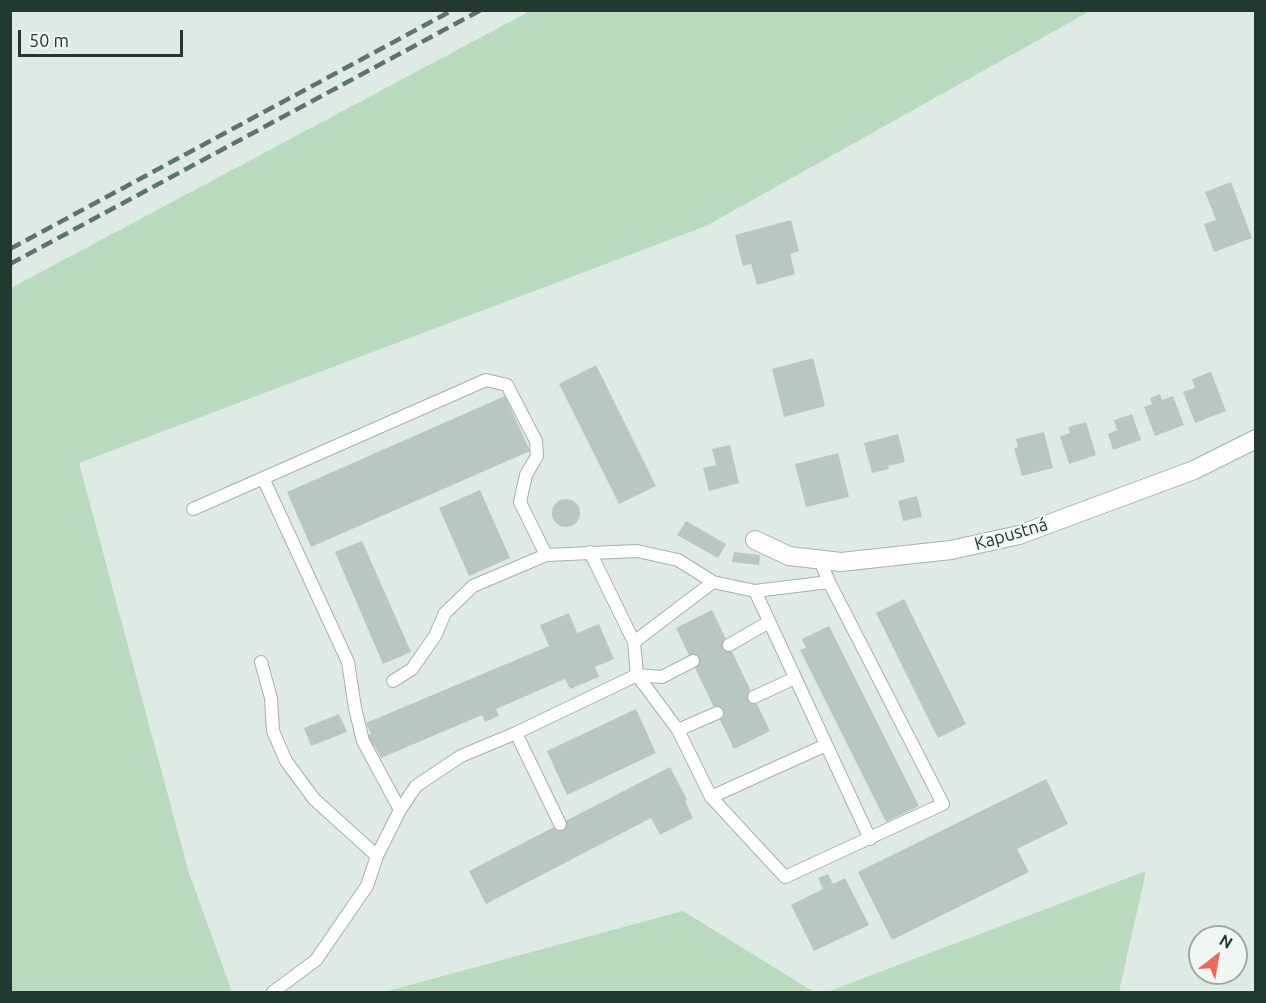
<!DOCTYPE html>
<meta charset="utf-8">
<style>
body{margin:0}
#map{position:relative;width:1266px;height:1003px;overflow:hidden;background:#dfeae4;font-family:Ubuntu,sans-serif}
canvas{display:block}
.frame{position:absolute;inset:0;border:12px solid #21392f;pointer-events:none}
.north{position:absolute;left:1188px;top:925px;width:60px;height:60px;box-sizing:border-box;background:#f0f7f2;border:2px solid #9daba4;border-radius:50%;rotate:31deg;font-size:16px;font-weight:700;line-height:24px;text-align:center;color:#21392f}
.north::after{content:'';display:block;margin:auto;width:21px;height:27px;background:#ec6a5b;clip-path:polygon(50% 0,100% 100%,50% 72%,0 100%)}
.scale{position:absolute;left:18px;top:30px;width:165px;height:27px;box-sizing:border-box;border:3px solid #21392f;border-top:0;padding-left:8px;font-size:18px;line-height:21px;white-space:nowrap;color:#21392f;-webkit-text-stroke:4px #f0f7f2;paint-order:stroke}
</style>
<div id="map">
<canvas width="1266" height="1003"></canvas>
<div class="frame"></div>
<div class="north">N</div>
<div class="scale">50 m</div>
</div>
<script>
const context = document.querySelector('canvas').getContext('2d');
context.lineJoin = 'round';
function fillPath(path, color) { context.fillStyle = color; context.fill(path, 'evenodd'); }
function strokePath(path, color, width, dash) { context.strokeStyle = color; context.lineWidth = width; context.lineCap = dash ? 'butt' : 'round'; context.setLineDash(dash || []); context.stroke(path); }
function write(font, color, halo, rows, align = 'center') {
  context.font = font + ' Ubuntu,sans-serif'; context.lineWidth = 4.5; context.setLineDash([]); context.textBaseline = 'middle'; context.strokeStyle = halo; context.fillStyle = color; for (const [text, x, y, turn = 0] of rows) {
    context.save(); context.translate(x, y); context.rotate((+turn || 0) * Math.PI / 180); context.textAlign = isNaN(turn) ? turn : align; if (halo) context.strokeText(text, 0, 0); context.fillText(text, 0, 0); context.restore();
  }
}
fillPath(new Path2D(`
 M532 10 1090 11 706 226 79 463 188 870 232 992H11V288Z
 M1146 871 1119 992H827Z
 M683 911 814 992H384Z`), '#b9dabd');
fillPath(new Path2D(`
 M1231 182 1252 238 1214 252 1204 224 1216 220 1205 192Z
 M791 220 799 251 790 254 795 274 757 285 751 264 743 266 735 235Z
 M813 358 825 406 784 417 772 369Z
 M596 365 656 486 619 504 559 384Z
 M1211 372 1226 411 1195 423 1183 392 1195 388 1192 379Z
 M1160 394 1162 400 1173 396 1184 425 1155 436 1144 407 1152 404 1150 398Z
 M505 396 530 451 311 547 287 492Z
 M1132 414 1141 440 1113 450 1108 434 1117 430 1114 420Z
 M1086 422 1096 455 1069 464 1060 436 1070 433 1068 427Z
 M1044 432 1053 468 1022 476 1014 448 1018 447 1016 439Z
 M898 434 905 462 888 466 889 469 872 473 864 443Z
 M730 445 739 483 709 491 703 468 716 465 712 449Z
 M838 453 849 497 806 507 795 464Z
 M480 490 510 558 469 576 439 508Z
 M917 496 922 517 903 521 898 501Z
 M552 513a14 14 0 1 1 28 0a14 14 0 1 1-28 0Z
 M686 521 726 544 718 558 677 535Z
 M362 541 411 652 383 664 335 552Z
 M734 552 760 555 759 565 732 562Z
 M904 599 966 724 938 738 876 613Z
 M712 610 770 731 734 749 676 628Z
 M569 613 577 633 599 624 614 659 595 667 599 677 570 689 565 679 496 709 499 716 485 722 482 715 381 758 375 746 370 748 365 736 371 734 366 723 549 646 540 625Z
 M829 626 919 806 886 822 800 650 806 648 802 639Z
 M636 709 656 753 567 795 547 751Z
 M339 714 347 732 311 746 304 728Z
 M670 767 687 800 685 801 693 818 660 835 651 818 486 904 469 871Z
 M1046 779 1068 824 1017 849 1029 872 892 940 858 872Z
 M828 874 833 884 845 878 869 925 814 951 791 905 823 889 818 878Z`), '#b8c7bf');
const lane = new Path2D(`
 M263 478 348 662 355 708 363 741 400 810
 M193 509 486 380 507 385 536 441 537 456 526 475 520 502 546 555
 M590 552 634 642 637 675 678 730 711 797 785 877 943 804 829 582 820 560
 M755 591 870 839
 M634 642 713 582
 M729 645 769 622
 M261 662 271 698 273 731 286 761 314 799 377 856
 M393 681 412 669 435 636 445 613 473 586 546 555 637 551 678 560 713 582 755 591 829 582
 M754 697 795 678
 M678 730 717 713
 M516 733 560 824
 M711 797 826 745
 M273 992 316 960 367 886 377 856 400 810 416 786 461 756 516 733 637 675 662 677 693 661`);
const street = new Path2D(`
 M755 540 789 556 841 562 951 550 1019 535 1194 470 1256 439`);
strokePath(lane, '#a2b1aa', 14);
strokePath(street, '#a2b1aa', 20);
strokePath(lane, '#fff', 12);
strokePath(street, '#fff', 18);
strokePath(new Path2D(`
 M10 249 453 10
 M10 264 481 10`), '#5b756a', 4.5, [12, 6]);
write('18px', '#21392f', '#f0f7f2', [
 ["Kapustná",1011,534,-16]
]);
</script>
